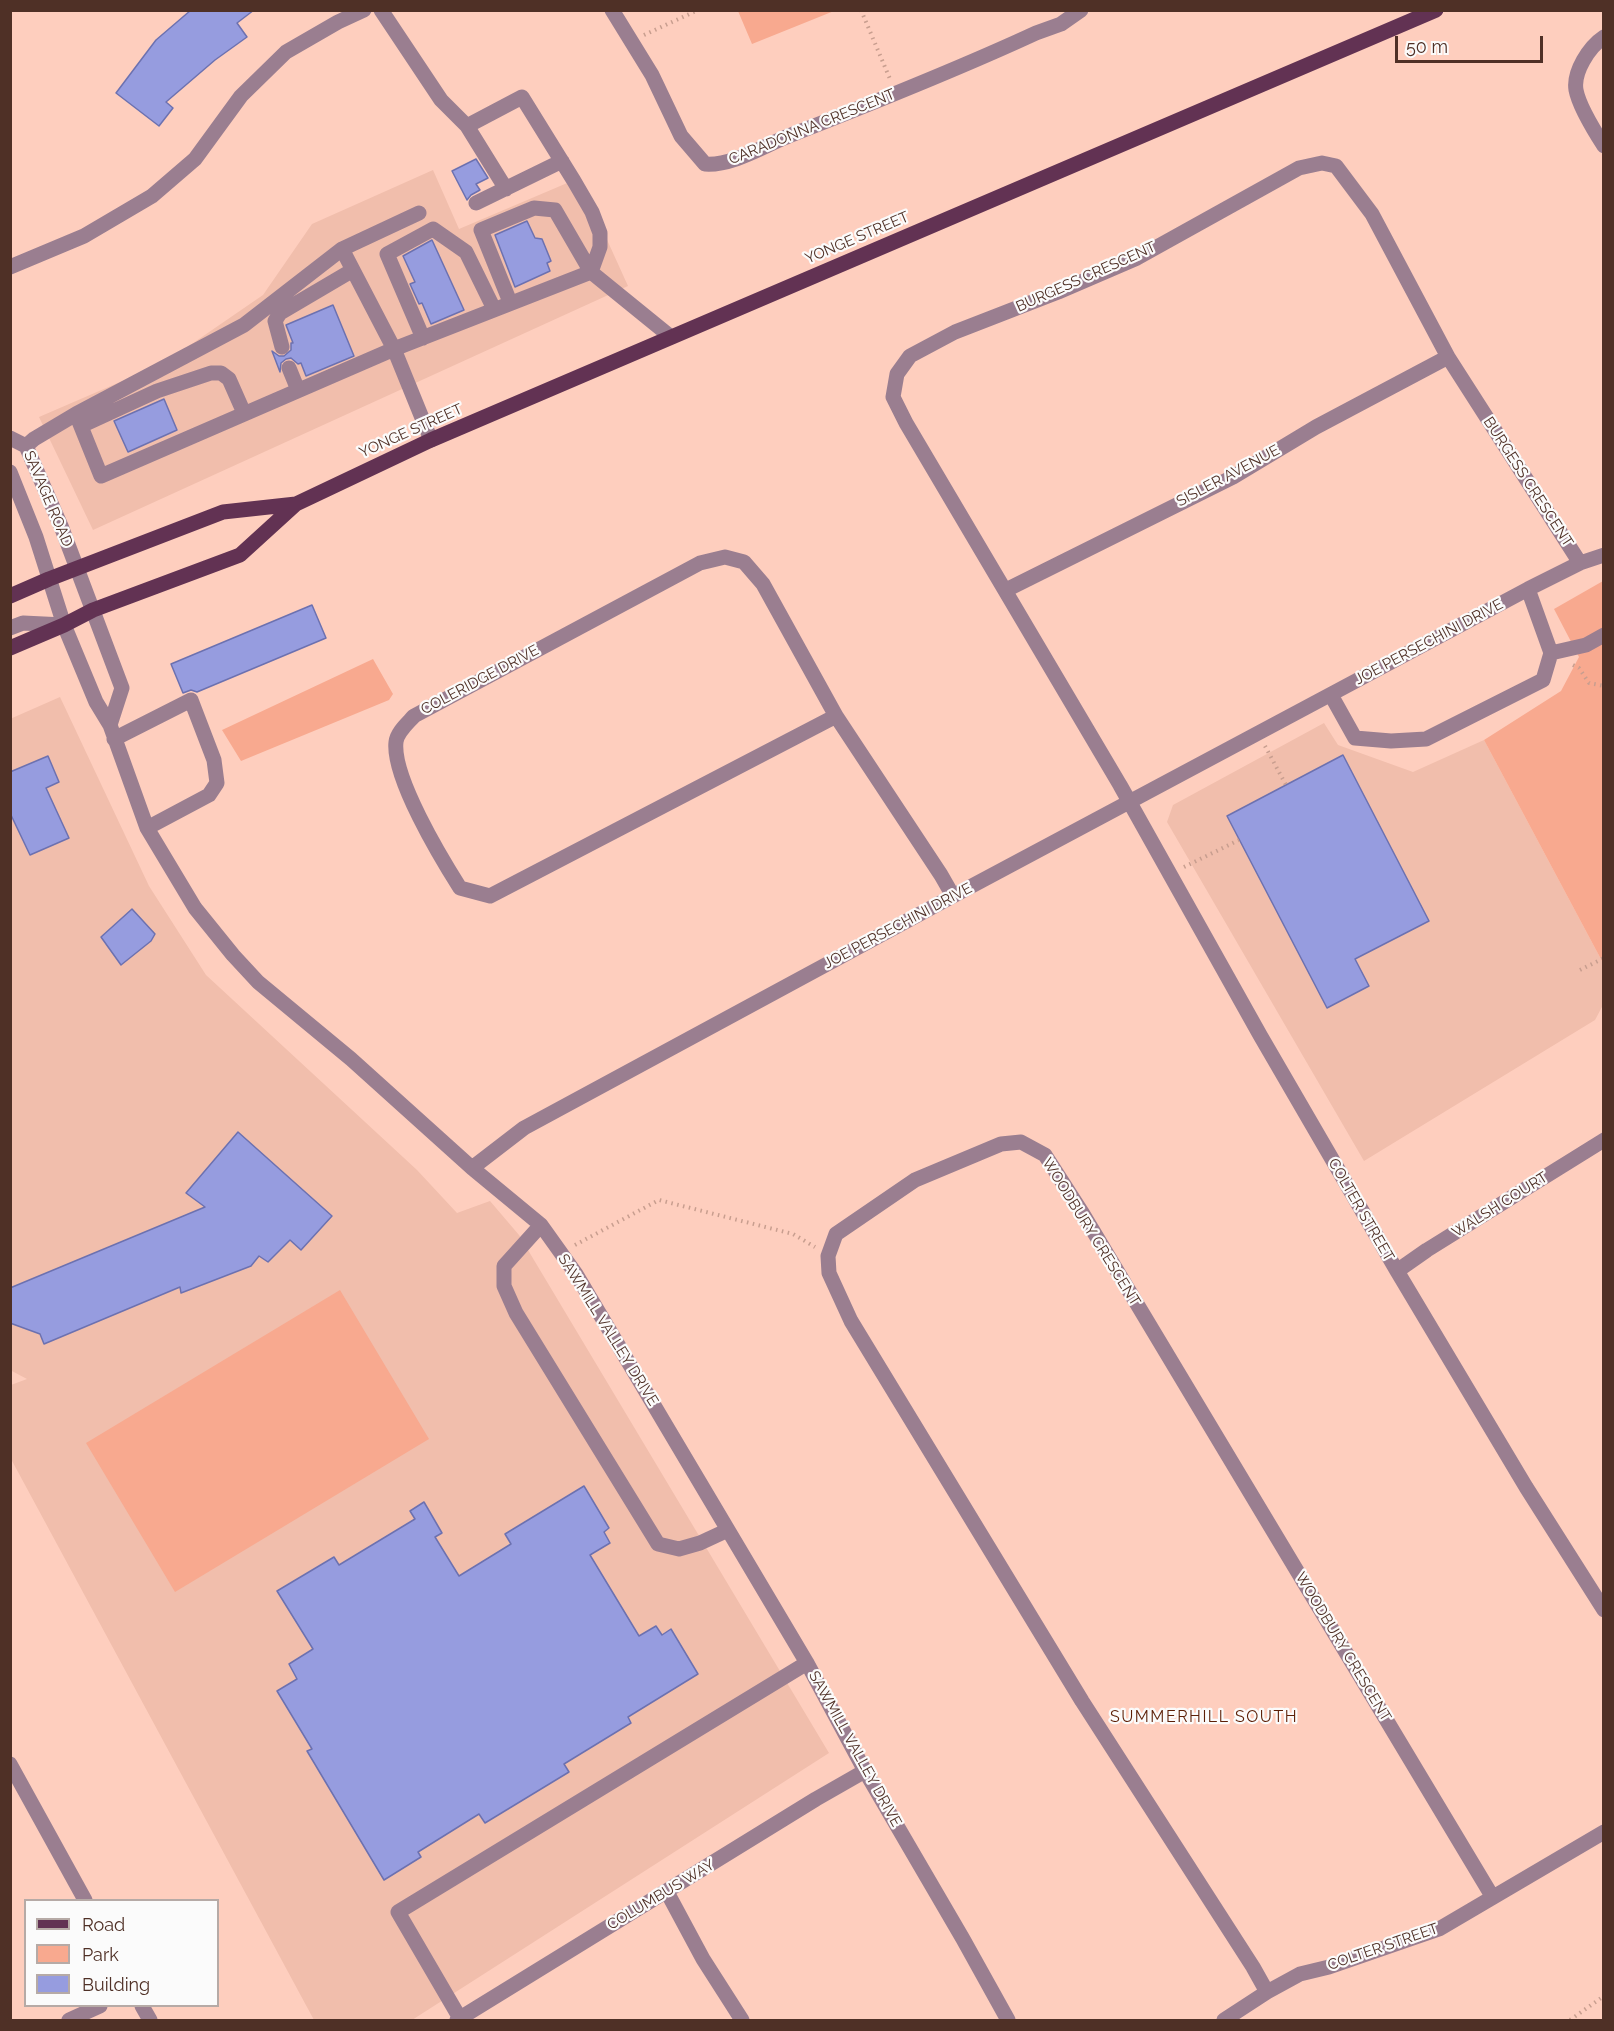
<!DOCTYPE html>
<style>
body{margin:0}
#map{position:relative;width:1614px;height:2031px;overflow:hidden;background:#fecebe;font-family:Raleway,sans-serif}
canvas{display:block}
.frame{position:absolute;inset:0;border:12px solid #4f3026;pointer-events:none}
.legend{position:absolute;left:24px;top:1899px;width:195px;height:108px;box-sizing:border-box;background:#fbfbfb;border:2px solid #b6aaa6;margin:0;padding:8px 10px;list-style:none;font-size:18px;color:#4f3026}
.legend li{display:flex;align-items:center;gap:12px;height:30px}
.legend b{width:30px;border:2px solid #b6aaa6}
.scale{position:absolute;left:1395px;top:36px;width:148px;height:27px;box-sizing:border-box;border:3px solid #4f3026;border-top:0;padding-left:8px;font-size:18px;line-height:21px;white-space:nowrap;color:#4f3026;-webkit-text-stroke:4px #fbfbfb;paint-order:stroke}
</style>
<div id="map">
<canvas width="1614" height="2031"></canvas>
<div class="frame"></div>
<ul class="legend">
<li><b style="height:8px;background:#623253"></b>Road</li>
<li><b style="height:16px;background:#f8a98f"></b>Park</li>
<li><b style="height:16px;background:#969cdf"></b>Building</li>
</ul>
<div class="scale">50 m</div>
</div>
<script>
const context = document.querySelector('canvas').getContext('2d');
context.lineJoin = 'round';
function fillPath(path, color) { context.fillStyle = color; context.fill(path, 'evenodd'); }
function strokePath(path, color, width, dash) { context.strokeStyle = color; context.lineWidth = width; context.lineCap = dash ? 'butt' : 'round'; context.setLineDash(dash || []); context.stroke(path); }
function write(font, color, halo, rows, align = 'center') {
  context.font = font + ' Raleway,sans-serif'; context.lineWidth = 4.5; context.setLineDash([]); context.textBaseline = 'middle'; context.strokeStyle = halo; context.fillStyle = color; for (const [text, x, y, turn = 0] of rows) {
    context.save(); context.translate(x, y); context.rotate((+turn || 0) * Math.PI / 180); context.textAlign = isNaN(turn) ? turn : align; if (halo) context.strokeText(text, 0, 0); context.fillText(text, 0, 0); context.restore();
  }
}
fillPath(new Path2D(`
 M433 170 459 229 579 178 628 286 93 530 39 417 164 363 263 295 312 224Z
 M60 697 149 886 206 975 417 1170 457 1213 490 1201 519 1235 829 1753 412 2020H314L11 1459V1385L27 1379 10 1370V719Z
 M1324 723 1338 745 1413 772 1484 740 1603 963V1005L1595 1020 1364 1161 1167 822 1173 805Z`), '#f1beac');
fillPath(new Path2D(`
 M738 11H834L752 44Z
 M1603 581V963L1484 740 1561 691 1579 657 1554 609Z
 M373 659 393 694 389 700 241 761 222 730Z
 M340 1290 429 1439 175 1592 86 1443Z`), '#f8a98f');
const building = new Path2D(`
 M191 10H254L237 23 247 37 215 60 166 102 173 108 159 126 116 93 156 40Z
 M476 159 488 178 476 184 480 190 471 195 467 200 452 171Z
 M527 221 535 238 542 239 551 261 547 263 550 271 515 287 495 235Z
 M432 240 464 310 431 324 422 303 419 304 410 284 415 282 403 256Z
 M333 305 354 356 306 376 301 363 298 364 291 358 286 359 281 363 280 372 272 351 279 356H284L291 350V343H293L286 325Z
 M164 399 177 430 128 452 114 421Z
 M312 605 326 638 197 692 191 690 183 693 171 664Z
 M1343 755 1429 921 1355 959 1369 986 1327 1008 1227 816Z
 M48 756 59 782 46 788 69 838 30 855 10 813V772Z
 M132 909 155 934 151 941 121 965 101 937Z
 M238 1132 332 1216 301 1250 290 1240 268 1262 259 1256 251 1266 181 1293 180 1287 44 1344 40 1334 10 1323V1288L205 1207 186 1193Z
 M584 1486 609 1528 604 1532 610 1543 590 1555 639 1636 656 1626 662 1635 671 1629 698 1674 628 1717 631 1723 564 1764 569 1772 485 1823 479 1814 418 1852 421 1857 384 1880 307 1751 312 1749 277 1691 297 1679 289 1664 313 1649 277 1591 334 1557 339 1565 415 1519 410 1511 424 1502 442 1533 435 1537 459 1576 511 1544 505 1534Z`);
fillPath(building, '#969cdf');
strokePath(building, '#6c71b0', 1.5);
strokePath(new Path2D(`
 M861 10 890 79
 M644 35 698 10
 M1573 665 1579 668 1589 683 1604 686
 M1265 746 1286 785
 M1184 867 1239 840
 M1580 970 1604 958
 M575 1245 659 1200 793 1234 815 1247
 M1570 2020 1604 1996`), '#c89e8f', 4, [1.5, 4.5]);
strokePath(new Path2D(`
 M381 10 441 100 467 126
 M612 10 652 75 681 136 705 164C733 166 765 145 791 135 873 103 956 70 1036 33L1061 24 1081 10
 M1604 37C1589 47 1573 72 1576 90 1579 106 1595 132 1604 146
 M506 189 467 126 522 97 574 181 592 212 600 233V247L591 272 671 337
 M476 203 562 161
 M342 249 394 349 431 440
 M10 267 84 236 152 196 195 159 241 96 286 52 338 22 364 10
 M423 338 387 254 433 229 466 252 494 309
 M282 347 275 321 280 313 353 270
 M289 368 298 390
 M76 414 244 325 342 249 419 213
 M81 426 157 391 211 373H221L229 379 244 413
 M10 438 26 446 61 526 122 688 110 725
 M26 446 34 439 76 414 101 476 394 349 591 272 555 210 534 208 481 230 510 302
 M10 472 36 537 64 625 96 702 110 725 147 828 195 908 233 955 258 982 351 1059 472 1168 541 1225 576 1274 807 1663 865 1771 963 1939 1008 2020
 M1580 563 1448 357 1372 214 1336 166 1322 163 1299 168 1137 258 1058 292 955 332 910 356 897 374 893 397 906 423 1120 785 1260 1035 1397 1271 1526 1487 1604 1610
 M1006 590 1233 477 1316 427 1448 357
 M10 628 23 623 64 625
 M1551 653 1586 645 1604 635
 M1331 695 1355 738 1391 741 1426 739 1543 680 1551 653 1528 589
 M836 716 490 896 460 888C441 858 392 777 396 742 397 732 408 723 414 716L700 563 725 557 744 562 763 584 836 716 941 875 953 896
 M114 739 191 700 214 760 217 783 209 795 147 828
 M472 1168 524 1128 953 896 1528 589 1580 563 1604 555
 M541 1225 504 1266V1286L516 1313 658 1544 679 1549 700 1543 728 1530
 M1397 1271 1427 1250 1604 1140
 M10 1764 85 1900
 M667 1892 703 1959 742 2020
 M1267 1992 1253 1967 1082 1701 851 1321 829 1273 828 1256 836 1234 915 1180 1001 1144 1021 1142 1045 1155 1083 1214 1492 1896
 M142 2006 150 2020
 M69 2020 100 2006
 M457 2020 816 1799 865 1771
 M461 2020 398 1912 807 1663
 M1224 2020 1267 1992 1300 1974 1329 1967 1439 1929 1604 1832`), '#9a7e90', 15);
strokePath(new Path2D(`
 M10 596 49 579 223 512 296 504
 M10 648 64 625 93 610 240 555 296 504 431 440 1436 10`), '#623253', 15);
write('15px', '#4f3026', '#fbfbfb', [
 ["CARADONNA CRESCENT",812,127,-22],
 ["YONGE STREET",857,238,-23],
 ["BURGESS CRESCENT",1086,277,-24],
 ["YONGE STREET",411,431,-24],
 ["SISLER AVENUE",1228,476,-28],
 ["BURGESS CRESCENT",1528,482,57],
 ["SAVAGE ROAD",48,499,67],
 ["JOE PERSECHINI DRIVE",1429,642,-28],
 ["COLERIDGE DRIVE",480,680,-28],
 ["JOE PERSECHINI DRIVE",898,926,-28],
 ["WALSH COURT",1500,1205,-32],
 ["COLTER STREET",1361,1210,60],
 ["WOODBURY CRESCENT",1091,1232,58],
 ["SAWMILL VALLEY DRIVE",608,1330,58],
 ["WOODBURY CRESCENT",1343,1647,59],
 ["SAWMILL VALLEY DRIVE",855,1749,61],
 ["COLUMBUS WAY",661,1895,-31],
 ["COLTER STREET",1383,1947,-19]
]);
context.letterSpacing = '1.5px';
write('16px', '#5d1f06', '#fbfbfb', [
 ["SUMMERHILL SOUTH",1204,1717]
]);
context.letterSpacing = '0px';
</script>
